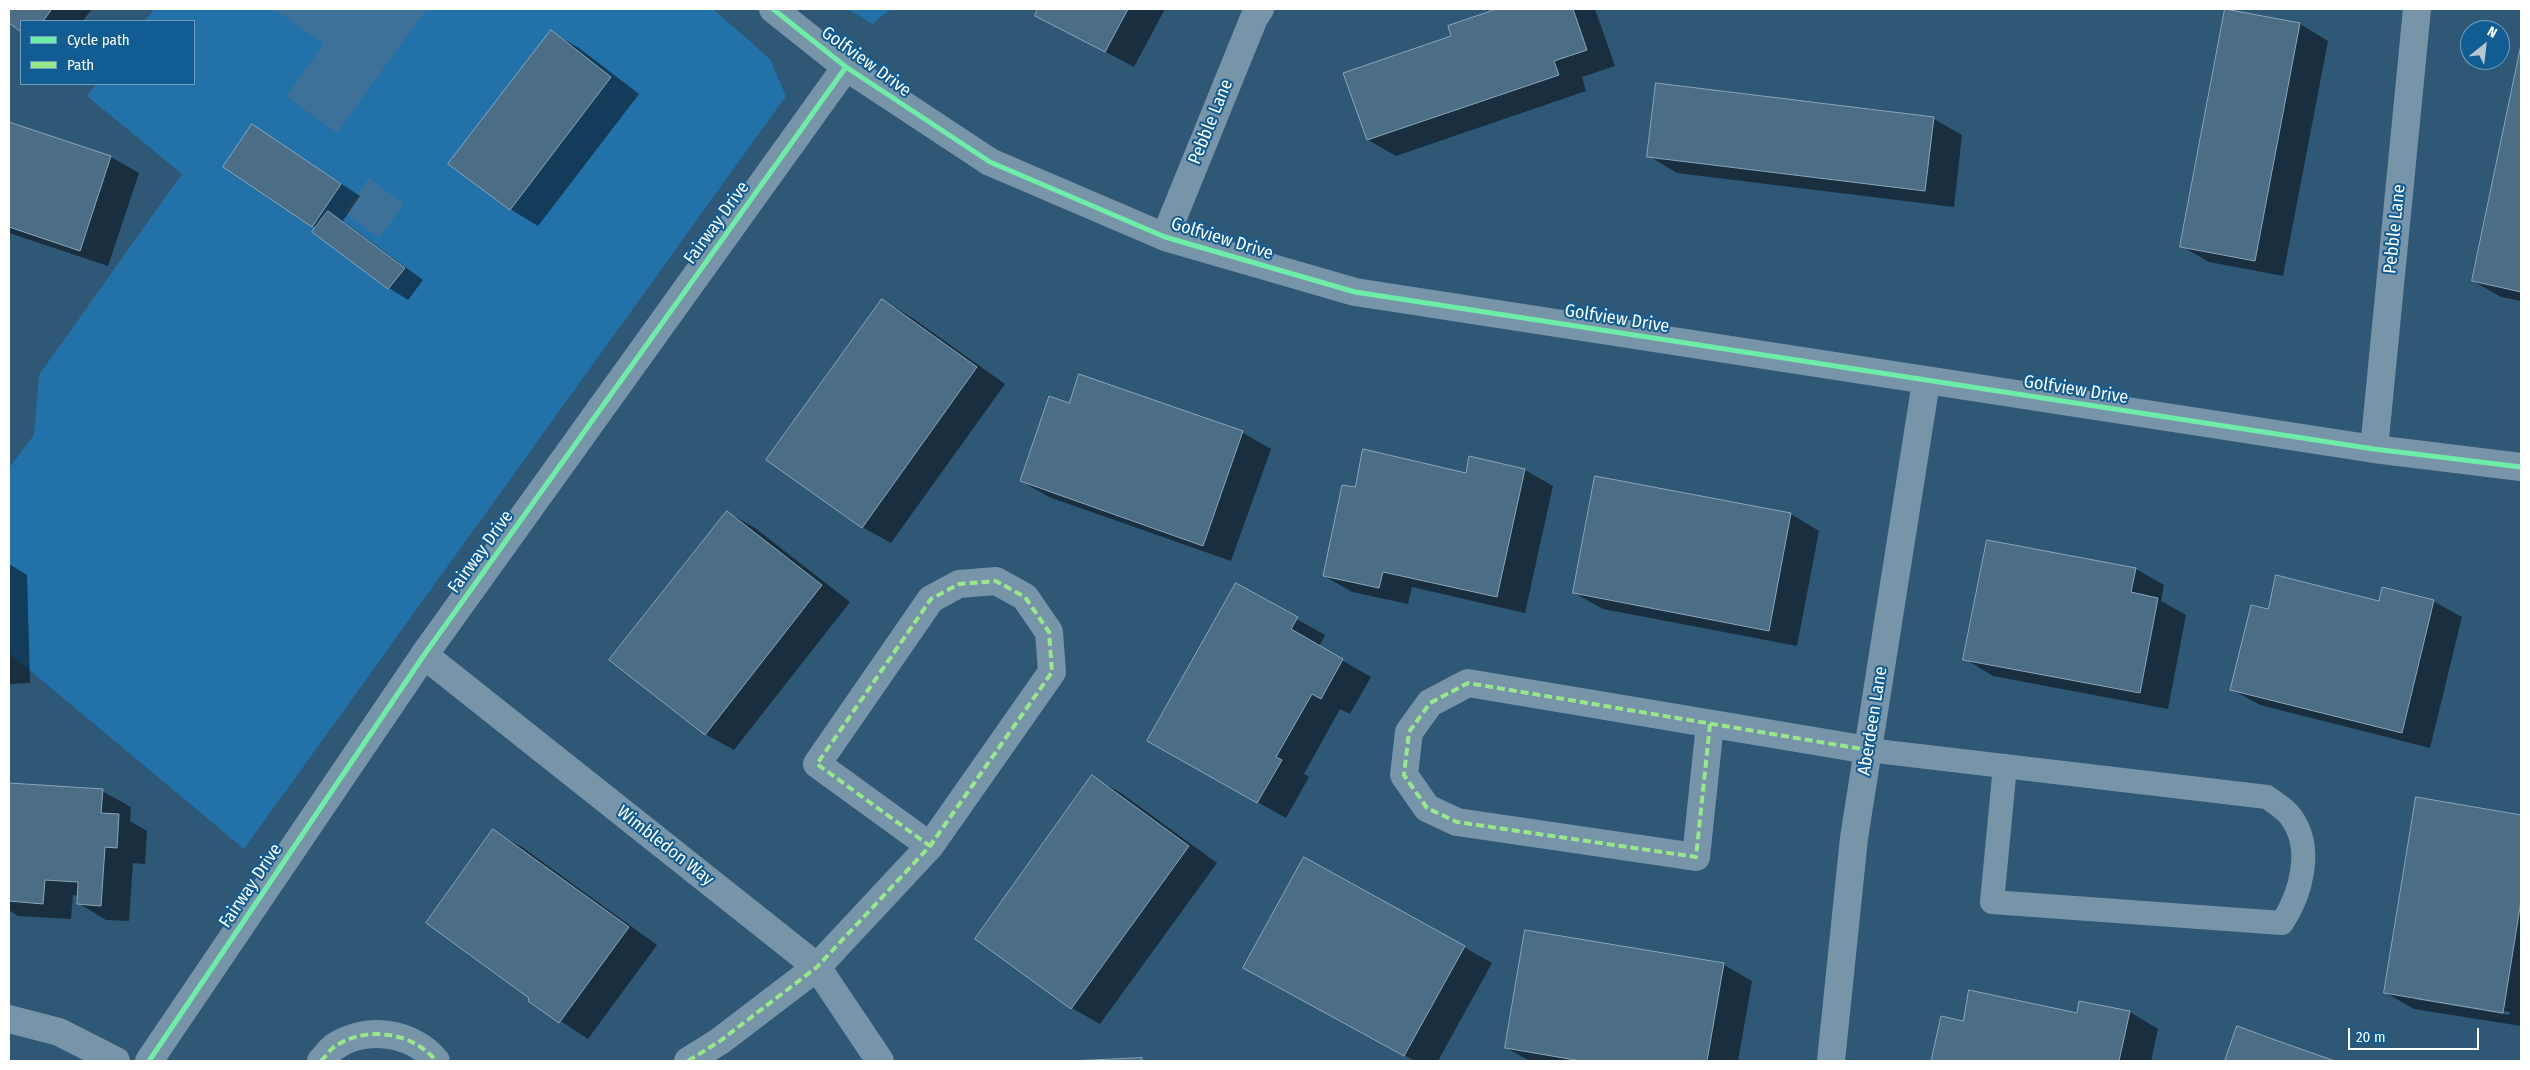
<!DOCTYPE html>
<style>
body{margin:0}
#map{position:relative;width:2530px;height:1070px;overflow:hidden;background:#2f5877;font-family:"Fira Sans Condensed",sans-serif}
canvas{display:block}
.frame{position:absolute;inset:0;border:10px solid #fff;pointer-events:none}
.legend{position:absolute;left:20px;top:20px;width:175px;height:65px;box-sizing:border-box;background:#125c94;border:1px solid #719dbf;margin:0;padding:6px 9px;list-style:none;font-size:15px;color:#fff}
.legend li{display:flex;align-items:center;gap:10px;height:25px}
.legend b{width:25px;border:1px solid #719dbf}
.north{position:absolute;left:2460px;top:20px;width:50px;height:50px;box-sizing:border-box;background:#125c94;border:1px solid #719dbf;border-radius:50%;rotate:29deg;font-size:14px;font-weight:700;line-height:20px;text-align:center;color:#fff}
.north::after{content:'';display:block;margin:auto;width:18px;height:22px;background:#b6c5cf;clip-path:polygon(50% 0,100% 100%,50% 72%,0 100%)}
.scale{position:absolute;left:2348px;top:1028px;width:131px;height:22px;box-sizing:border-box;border:2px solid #fff;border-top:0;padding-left:6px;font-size:15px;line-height:18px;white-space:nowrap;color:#fff;-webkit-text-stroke:4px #125c94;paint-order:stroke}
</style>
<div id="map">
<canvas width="2530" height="1070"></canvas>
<div class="frame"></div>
<ul class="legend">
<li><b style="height:6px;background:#6deda7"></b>Cycle path</li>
<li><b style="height:6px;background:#98e88a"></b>Path</li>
</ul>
<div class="north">N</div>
<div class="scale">20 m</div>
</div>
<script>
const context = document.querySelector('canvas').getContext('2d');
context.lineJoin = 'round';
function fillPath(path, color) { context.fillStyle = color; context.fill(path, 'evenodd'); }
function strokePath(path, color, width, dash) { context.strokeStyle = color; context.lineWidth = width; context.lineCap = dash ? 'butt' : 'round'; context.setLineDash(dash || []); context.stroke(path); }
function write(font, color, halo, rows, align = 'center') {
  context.font = font + ' "Fira Sans Condensed",sans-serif'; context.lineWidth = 4; context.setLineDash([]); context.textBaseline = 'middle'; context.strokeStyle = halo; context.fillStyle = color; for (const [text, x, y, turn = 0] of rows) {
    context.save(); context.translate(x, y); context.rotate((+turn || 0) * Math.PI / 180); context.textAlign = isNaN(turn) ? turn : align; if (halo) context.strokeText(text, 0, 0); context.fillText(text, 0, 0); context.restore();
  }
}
fillPath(new Path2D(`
 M154 9H713L770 59 786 96 244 849 9 653V468L34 435 39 375 182 174 87 96 96 84H194V21H145Z
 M848 9H891L872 24Z`), '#2271a9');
fillPath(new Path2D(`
 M274 9H423L425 11 337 133 286 96 324 44Z
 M369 178 404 204 379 238 344 212Z`), '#3e7199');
fillPath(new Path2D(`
 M9 9H92L83 21H21V31L9 22Z
 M1040 9H1165L1134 67 1036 15Z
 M1501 9H1595L1615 66 1582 77 1586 91 1396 156 1368 140 1453 37 1449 26Z
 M2226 10 2300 24 2328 41 2283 276 2209 262 2181 246Z
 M551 32 579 48 639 94 538 226 510 209Z
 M2521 51V301L2501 297 2473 281Z
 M1657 84 1934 119 1962 135 1954 207 1677 173 1649 156Z
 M9 123 111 157 139 173 108 266 9 233Z
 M253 126 360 196 343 221 423 280 408 300 389 288 314 232 316 228 312 226Z
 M883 300 911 317 1005 384 891 543 862 527Z
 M1080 375 1243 433 1271 449 1231 561 1049 497 1021 481 1070 405Z
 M1525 470 1553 486 1525 613 1412 587 1408 604 1352 592 1324 576 1355 489 1467 474Z
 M1596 477 1791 514 1819 531 1797 646 1603 609 1574 593Z
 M727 512 755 528 850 602 734 750 705 734Z
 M1988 541 2136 569 2164 585 2161 601 2186 615 2168 709 1993 676 1965 659Z
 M9 564 27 575 30 683 9 684Z
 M1236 585 1325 635 1319 647 1371 677 1350 714 1340 709 1304 774 1309 777 1286 818 1177 757Z
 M2433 601 2462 617 2430 748 2260 705 2231 689 2268 611Z
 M1092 777 1121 793 1217 863 1100 1024 1072 1008Z
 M9 784 102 791 131 807 130 821 147 831 145 864 133 863 129 921 106 920 78 903 79 896 73 895 71 919 18 916 9 910Z
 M2417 798 2521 816V1026L2414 1009 2386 993ZM2414 997 2510 1012 2509 1015 2414 999Z
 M493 831 522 847 657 945 588 1039 529 1000 531 998Z
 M1464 947 1492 963 1438 1061H1415L1273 984Z
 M1724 965 1752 981 1738 1061H1530L1506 1048Z
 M2130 1012 2158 1029 2151 1061H1932L1942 1018 1964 1023Z
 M2238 1027 2332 1061H2226Z`), '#0007');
const building = new Path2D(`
 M9 9H52L43 21H21V32L9 23Z
 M1038 9H1128L1105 52 1035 16Z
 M1497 9H1573L1587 50 1554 61 1559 75 1367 140 1343 73 1451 36 1448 26Z
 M2225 9 2300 23 2255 261 2180 247Z
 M551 30 611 77 510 210 448 164Z
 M2521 45V292L2472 281Z
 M1656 83 1934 117 1925 191 1647 157Z
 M9 122 111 156 80 251 9 227Z
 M252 124 341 184 312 227 223 167Z
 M328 211 405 268 388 289 312 232Z
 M882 299 977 367 862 528 766 460Z
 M1079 374 1243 431 1203 546 1020 481 1049 396 1069 403Z
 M1363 449 1466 473 1469 456 1525 469 1497 597 1383 572 1379 588 1323 576 1342 485 1355 487Z
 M1595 476 1791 513 1769 631 1573 593Z
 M727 511 822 585 705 735 609 660Z
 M1987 540 2136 568 2131 592 2158 598 2140 693 1963 660Z
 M2276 575 2379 601 2382 587 2434 600 2402 733 2230 690 2251 605 2268 609Z
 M1236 583 1298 617 1291 629 1343 659 1321 699 1312 694 1276 757 1282 760 1257 803 1147 741Z
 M1092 775 1189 846 1071 1009 975 939Z
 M9 783 103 789 101 813 119 814 117 848 105 847 101 906 77 904 78 882 45 880 43 904 9 901Z
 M2416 797 2521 815V901L2503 1013 2384 993Z
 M493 829 629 927 559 1023 528 1001 529 998 426 923Z
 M1304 857 1465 946 1404 1056 1243 968Z
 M1525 930 1724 963 1707 1061H1581L1505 1048Z
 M1969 990 2077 1013 2079 1001 2130 1011 2119 1061H1931L1941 1016 1963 1021Z
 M2237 1026 2278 1041 2335 1061H2225Z
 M1142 1058V1061H1070Z`);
fillPath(building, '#4c6d86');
strokePath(building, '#8ca5b7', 1);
strokePath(new Path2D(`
 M1868 750 2267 797C2275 803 2286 809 2291 817 2314 848 2301 894 2282 923L1992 902 2005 766`), '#7894a9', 24);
strokePath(new Path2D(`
 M773 9 846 67 990 162 1165 237 1355 292 2374 449 2521 467
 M1165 237 1254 18 1260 9
 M2374 449 2417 9
 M424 655 817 967 880 1061
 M1710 724 1696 857 1457 822 1427 808 1404 775 1409 732 1430 703 1468 683 1868 750
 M9 1019 59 1032 116 1061
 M149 1061 424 655 846 67
 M321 1061C325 1057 329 1051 334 1047 365 1025 413 1032 436 1061
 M688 1061 720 1041 817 967 930 846 1052 672 1049 632 1025 597 996 581 959 584 931 599 817 764 930 846
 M1831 1061 1854 838 1926 382`), '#7894a9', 28);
strokePath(new Path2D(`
 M1710 724 1696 857 1457 822 1427 808 1404 775 1409 732 1430 703 1468 683 1868 750
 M321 1061C325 1057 329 1051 334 1047 365 1025 413 1032 436 1061
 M688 1061 720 1041 817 967 930 846 1052 672 1049 632 1025 597 996 581 959 584 931 599 817 764 930 846`), '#98e88a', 4, [8, 4]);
strokePath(new Path2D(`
 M773 9 846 67 990 162 1165 237 1355 292 2374 449 2521 467
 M149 1061 424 655 846 67`), '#6deda7', 5);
write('18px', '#fff', '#125c94', [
 ["Golfview Drive",866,62,36],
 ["Pebble Lane",1211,122,-68],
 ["Fairway Drive",717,223,-54],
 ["Pebble Lane",2395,229,-84],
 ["Golfview Drive",1222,239,17],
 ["Golfview Drive",1617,319,9],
 ["Golfview Drive",2076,390,9],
 ["Fairway Drive",481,552,-54],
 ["Aberdeen Lane",1873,721,-81],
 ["Wimbledon Way",665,846,38],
 ["Fairway Drive",251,886,-56]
]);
</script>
